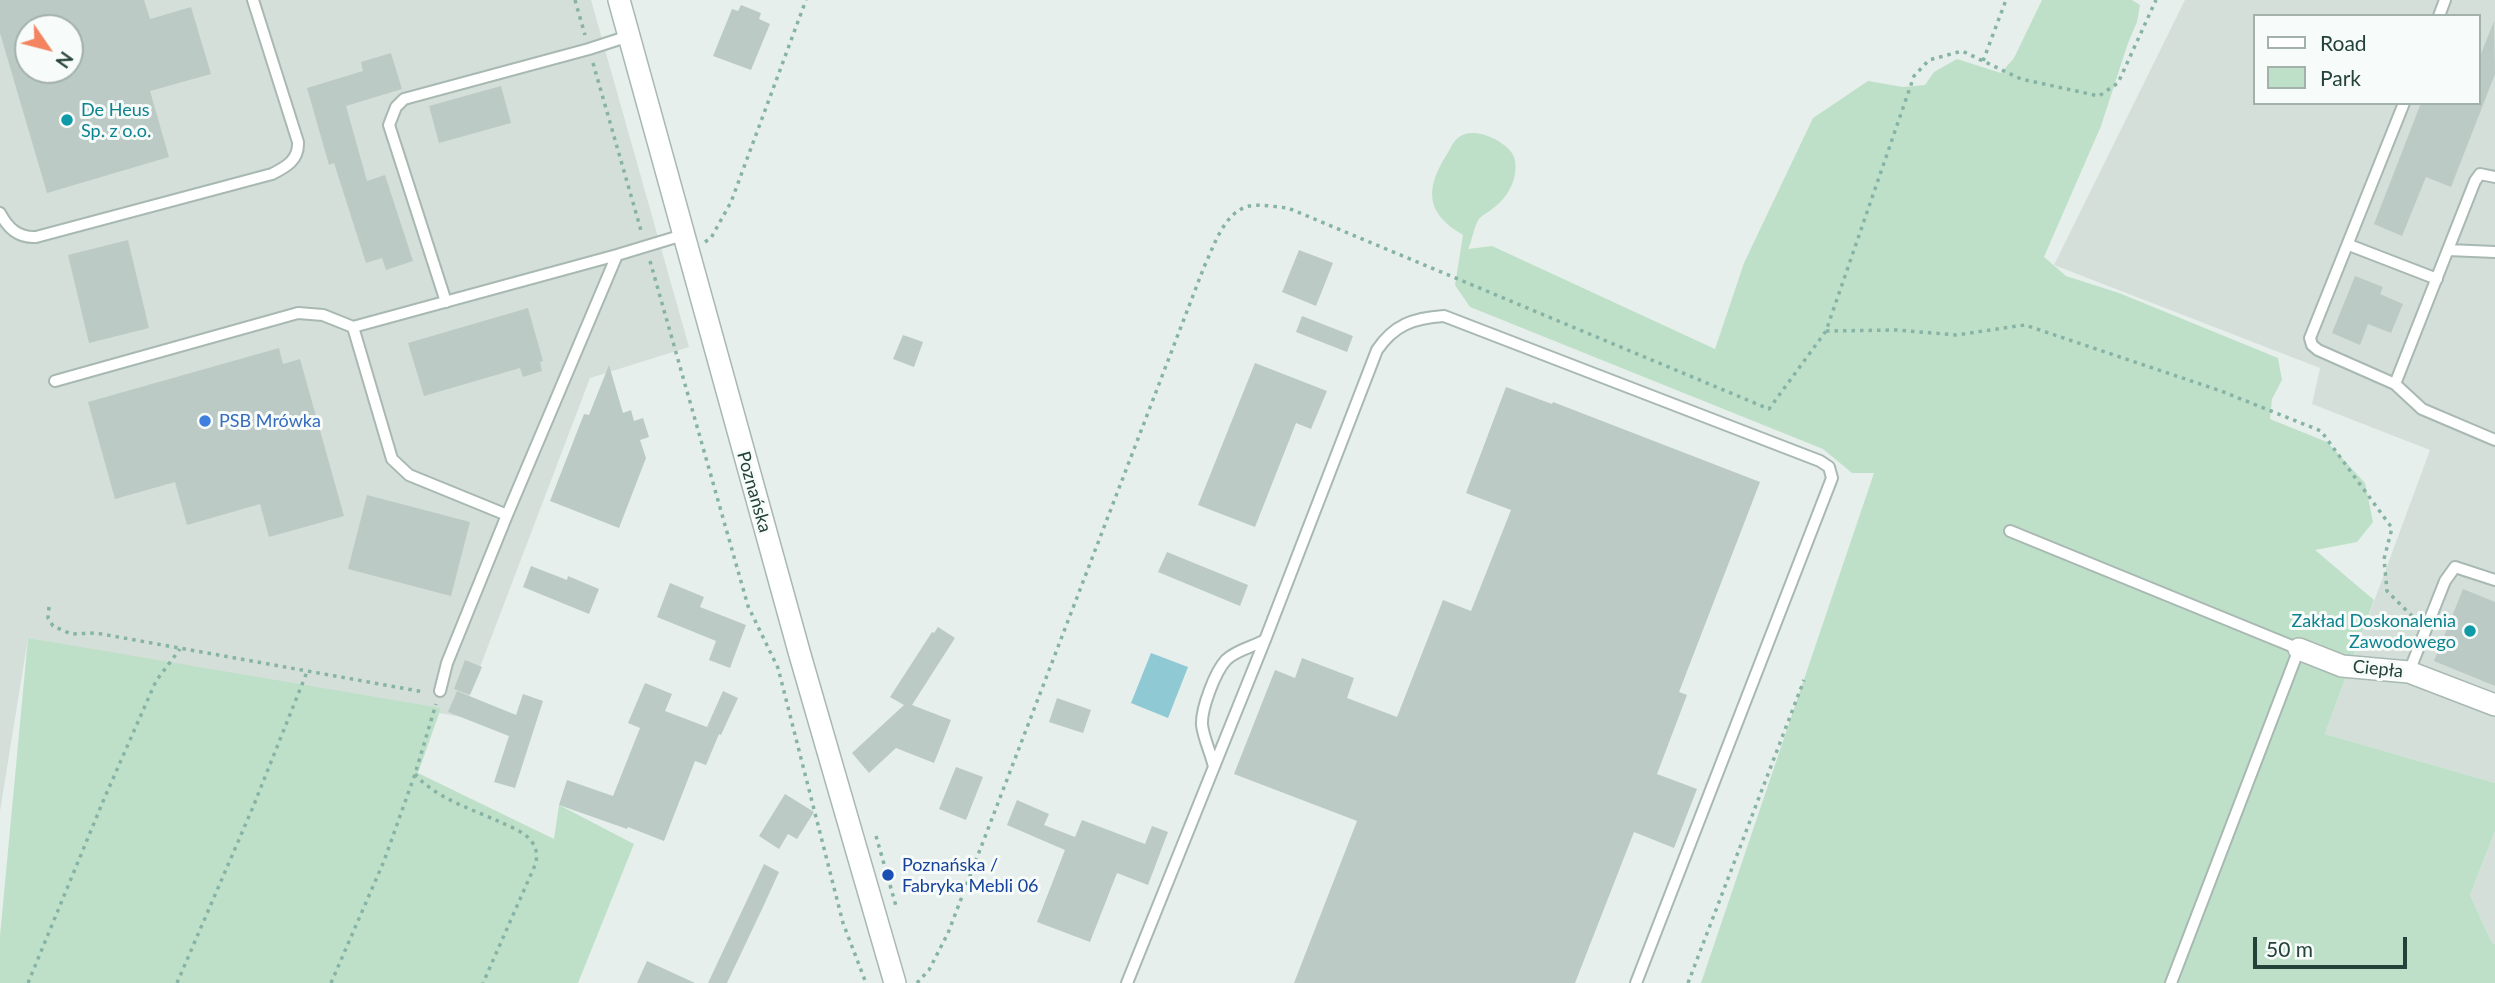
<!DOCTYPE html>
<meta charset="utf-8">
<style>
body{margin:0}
#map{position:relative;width:2495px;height:983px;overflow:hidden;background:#e6efeb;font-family:Lato,sans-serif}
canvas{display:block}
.legend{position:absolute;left:2253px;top:14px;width:228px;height:91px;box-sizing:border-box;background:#f7fbf9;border:2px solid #a3b1ad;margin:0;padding:9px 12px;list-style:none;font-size:21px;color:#24423a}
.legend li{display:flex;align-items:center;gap:14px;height:35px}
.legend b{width:35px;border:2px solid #a3b1ad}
.north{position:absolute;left:14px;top:14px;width:70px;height:70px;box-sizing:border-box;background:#f7fbf9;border:2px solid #a3b1ad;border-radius:50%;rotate:125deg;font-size:19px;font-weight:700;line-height:28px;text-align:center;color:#24423a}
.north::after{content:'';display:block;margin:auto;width:24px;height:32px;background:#f4845f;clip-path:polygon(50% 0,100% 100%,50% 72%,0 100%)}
.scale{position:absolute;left:2253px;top:937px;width:154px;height:32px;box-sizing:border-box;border:4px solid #24423a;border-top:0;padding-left:9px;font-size:21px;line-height:24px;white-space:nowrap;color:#24423a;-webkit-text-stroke:5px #f7fbf9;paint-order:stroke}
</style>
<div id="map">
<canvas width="2495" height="983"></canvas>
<ul class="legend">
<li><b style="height:9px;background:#fff"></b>Road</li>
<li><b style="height:19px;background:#bfe0c8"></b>Park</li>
</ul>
<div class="north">N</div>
<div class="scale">50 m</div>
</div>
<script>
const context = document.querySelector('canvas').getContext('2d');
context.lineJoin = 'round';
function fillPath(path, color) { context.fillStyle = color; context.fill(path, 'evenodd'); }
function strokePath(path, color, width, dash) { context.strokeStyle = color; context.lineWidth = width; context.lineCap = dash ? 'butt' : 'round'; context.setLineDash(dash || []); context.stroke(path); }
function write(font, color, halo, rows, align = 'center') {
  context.font = font + ' Lato,sans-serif'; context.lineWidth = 6; context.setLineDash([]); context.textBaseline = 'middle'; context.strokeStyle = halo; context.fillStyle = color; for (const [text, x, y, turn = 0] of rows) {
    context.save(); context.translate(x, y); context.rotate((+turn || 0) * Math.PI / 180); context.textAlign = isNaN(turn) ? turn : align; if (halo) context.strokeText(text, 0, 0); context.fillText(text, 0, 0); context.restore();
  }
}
fillPath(new Path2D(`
 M0 0H591L689 347 590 378 461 717 28 638 0 811ZM28 28H70V70H28Z
 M2185 0H2495V783L2325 734 2430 450 2312 404 2320 368 2054 265ZM2255 16H2479V103H2255Z
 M2495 831V944L2492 943 2470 895Z`), '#d4dfda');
fillPath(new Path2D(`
 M2042 0H2132L2140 5 2137 22 2128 43 2101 126 2044 257 2066 276 2119 293 2278 358 2282 380 2272 399 2270 419 2327 442 2365 483 2373 522 2357 542 2315 550 2374 600 2325 734 2495 783V831L2470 895 2492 943 2495 944V983H1701L1874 473H1852L1823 449 1470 307 1455 285 1463 235C1425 213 1425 189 1447 154 1450 149 1454 140 1459 137 1474 126 1503 140 1512 153 1516 160 1516 166 1515 174 1513 187 1504 201 1492 209 1489 212 1482 215 1479 219 1474 226 1472 241 1468 249L1492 246 1715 349 1744 263 1813 118 1868 81 1903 87 1925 85 1934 72 1957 59 2001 73 2014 58Z
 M28 638 441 708 418 773 554 839 559 805 634 844 578 983H0V936Z`), '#bfe0c8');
fillPath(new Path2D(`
 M1151 653 1188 667 1168 718 1131 703Z`), '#8ec9d4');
fillPath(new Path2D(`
 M0 0H144L150 19 191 7 211 74 150 91 169 157 47 193 0 33ZM28 28H70V70H28Z
 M741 5 761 13 759 19 770 24 751 70 713 56 732 9 738 11Z
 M2494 21 2495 74 2451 187 2426 177 2402 236 2374 224 2421 103H2479V59Z
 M391 53 402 89 346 106 367 181 385 175 413 261 386 270 382 258 366 263 334 163 329 165 307 88 363 71 361 62Z
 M501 86 511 123 439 143 429 106Z
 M128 240 149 328 89 343 68 255Z
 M1299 250 1333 263 1316 306 1282 292Z
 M2355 276 2383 287 2380 294 2403 304 2391 333 2368 324 2360 345 2332 333Z
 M528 308 543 361 540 362 542 371 523 377 520 368 424 396 408 343Z
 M1302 316 1353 336 1347 352 1296 332Z
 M903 335 923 342 914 367 893 359Z
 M279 348 283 364 300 359 344 516 269 537 260 504 187 525 175 482 115 499 88 402Z
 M1255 363 1327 391 1311 429 1296 423 1255 527 1198 505Z
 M609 365 623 413 631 410 634 421 643 418 649 437 640 440 646 458 619 528 550 501 584 414 589 415Z
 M1506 387 1552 404 1553 402 1760 482 1679 692 1687 695 1657 774 1697 789 1674 848 1634 832 1575 983H1294L1357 821 1234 774 1275 670 1295 678 1302 658 1354 678 1347 698 1397 717 1443 600 1471 611 1511 510 1466 493Z
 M367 495 470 522 451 596 348 569Z
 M1167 552 1248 585 1240 606 1158 572Z
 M531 566 567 580 568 576 599 589 589 614 523 587Z
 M670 583 704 597 700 607 746 625 730 668 709 660 716 641 657 617Z
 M2463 589 2495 602V686L2434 661Z
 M938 627 955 638 912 705 951 720 934 763 896 748 869 773 852 753 904 705 890 697 932 632 934 633Z
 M465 660 482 667 470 695 454 689Z
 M645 683 672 694 665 711 707 727 723 691 738 698 721 735 719 734 706 765 695 761 664 841 628 827 627 829 559 805 567 780 613 796 640 728 628 723Z
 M457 691 516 715 523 694 543 701 515 788 494 782 509 736 448 712Z
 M1057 698 1091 710 1083 733 1049 722Z
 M956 767 983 777 966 820 939 809Z
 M785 794 814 812 797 839 788 834 779 849 759 836Z
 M1017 800 1049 814 1044 825 1075 837 1082 820 1145 844 1152 826 1168 832 1148 885 1117 873 1090 942 1037 922 1065 850 1007 825Z
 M764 864 779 872 763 907 727 983H708Z
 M647 961 695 983H637Z`), '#bbcac4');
const service = new Path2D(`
 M2439 16 2445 0
 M2404 103 2310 338 2312 345 2318 350 2395 384 2422 409 2495 440
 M0 213C8 228 18 238 36 237L272 174C286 167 299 160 298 142L253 0
 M2349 245 2437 279
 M2448 250 2495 252
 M446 302 389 125 396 107 404 99 589 49 629 36
 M353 327 392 459 409 475 507 515
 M55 381 298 313 323 315 353 327 617 255
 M2395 384 2475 181 2480 174 2495 177
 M2010 531 2299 649 2171 983
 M2409 672 2445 581 2455 567 2495 580
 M440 691 447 663 507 515 617 255 683 235
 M1214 767C1211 753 1204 740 1202 725 1201 709 1215 672 1226 660 1236 650 1253 647 1265 640
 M1127 983 1265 640 1377 350C1394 325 1413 318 1444 316L1820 461 1829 467 1832 478 1636 983`);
const minor = new Path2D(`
 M2299 649 2342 666 2409 672 2495 705`);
const tertiary = new Path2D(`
 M619 0 800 655 895 983`);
strokePath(service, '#a8b8b2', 14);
strokePath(minor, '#a8b8b2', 24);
strokePath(tertiary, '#a8b8b2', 24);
strokePath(new Path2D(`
 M575 0 585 35
 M1983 61 2006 0
 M593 63 642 234
 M705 242 711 238 731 202 806 0
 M650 261 748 606 778 668 843 923 866 983
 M1826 331 1897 330 1956 335 2025 325 2221 391 2321 431 2392 528 2384 559 2387 591 2416 620
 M49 607 48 618 53 626 71 634 96 633 424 692
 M415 774C435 798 472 809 500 822 511 827 525 832 532 842 537 849 537 855 536 863L483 983
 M876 836 896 906
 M28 983 104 799 156 681 180 649
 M177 983 253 807 307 672
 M331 983 384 861 415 774 436 704
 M917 983 929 970 948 933 1204 267C1214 246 1224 212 1249 206 1261 204 1276 207 1288 208L1769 409 1826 331 1914 76 1929 60 1962 51 2021 79 2099 96 2118 83 2156 0
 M1688 983 1804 680`), '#86b3a5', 3.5, [3.5, 5]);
strokePath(service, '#fff', 10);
strokePath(minor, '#fff', 21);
strokePath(tertiary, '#fff', 21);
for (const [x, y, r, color] of [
 [67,120,7,"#0f9aa8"],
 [205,421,7,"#3f7fe0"],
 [2470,631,7,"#0f9aa8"],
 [888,875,7,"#1a4fb4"]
]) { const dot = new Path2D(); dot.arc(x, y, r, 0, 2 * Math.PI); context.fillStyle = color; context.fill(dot); strokePath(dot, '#f7fbf9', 2.5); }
write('18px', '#0d838f', '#f7fbf9', [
 ["De Heus",81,110],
 ["Sp. z o.o.",81,131],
 ["Zakład Doskonalenia",2456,621,"right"],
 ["Zawodowego",2456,642,"right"]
], 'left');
write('18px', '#366cbe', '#f7fbf9', [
 ["PSB Mrówka",219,421]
], 'left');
write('18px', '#24423a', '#f7fbf9', [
 ["Poznańska",754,492,74],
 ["Ciepła",2378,669,6]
]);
write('18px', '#164399', '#f7fbf9', [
 ["Poznańska /",902,865],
 ["Fabryka Mebli 06",902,886]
], 'left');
</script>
